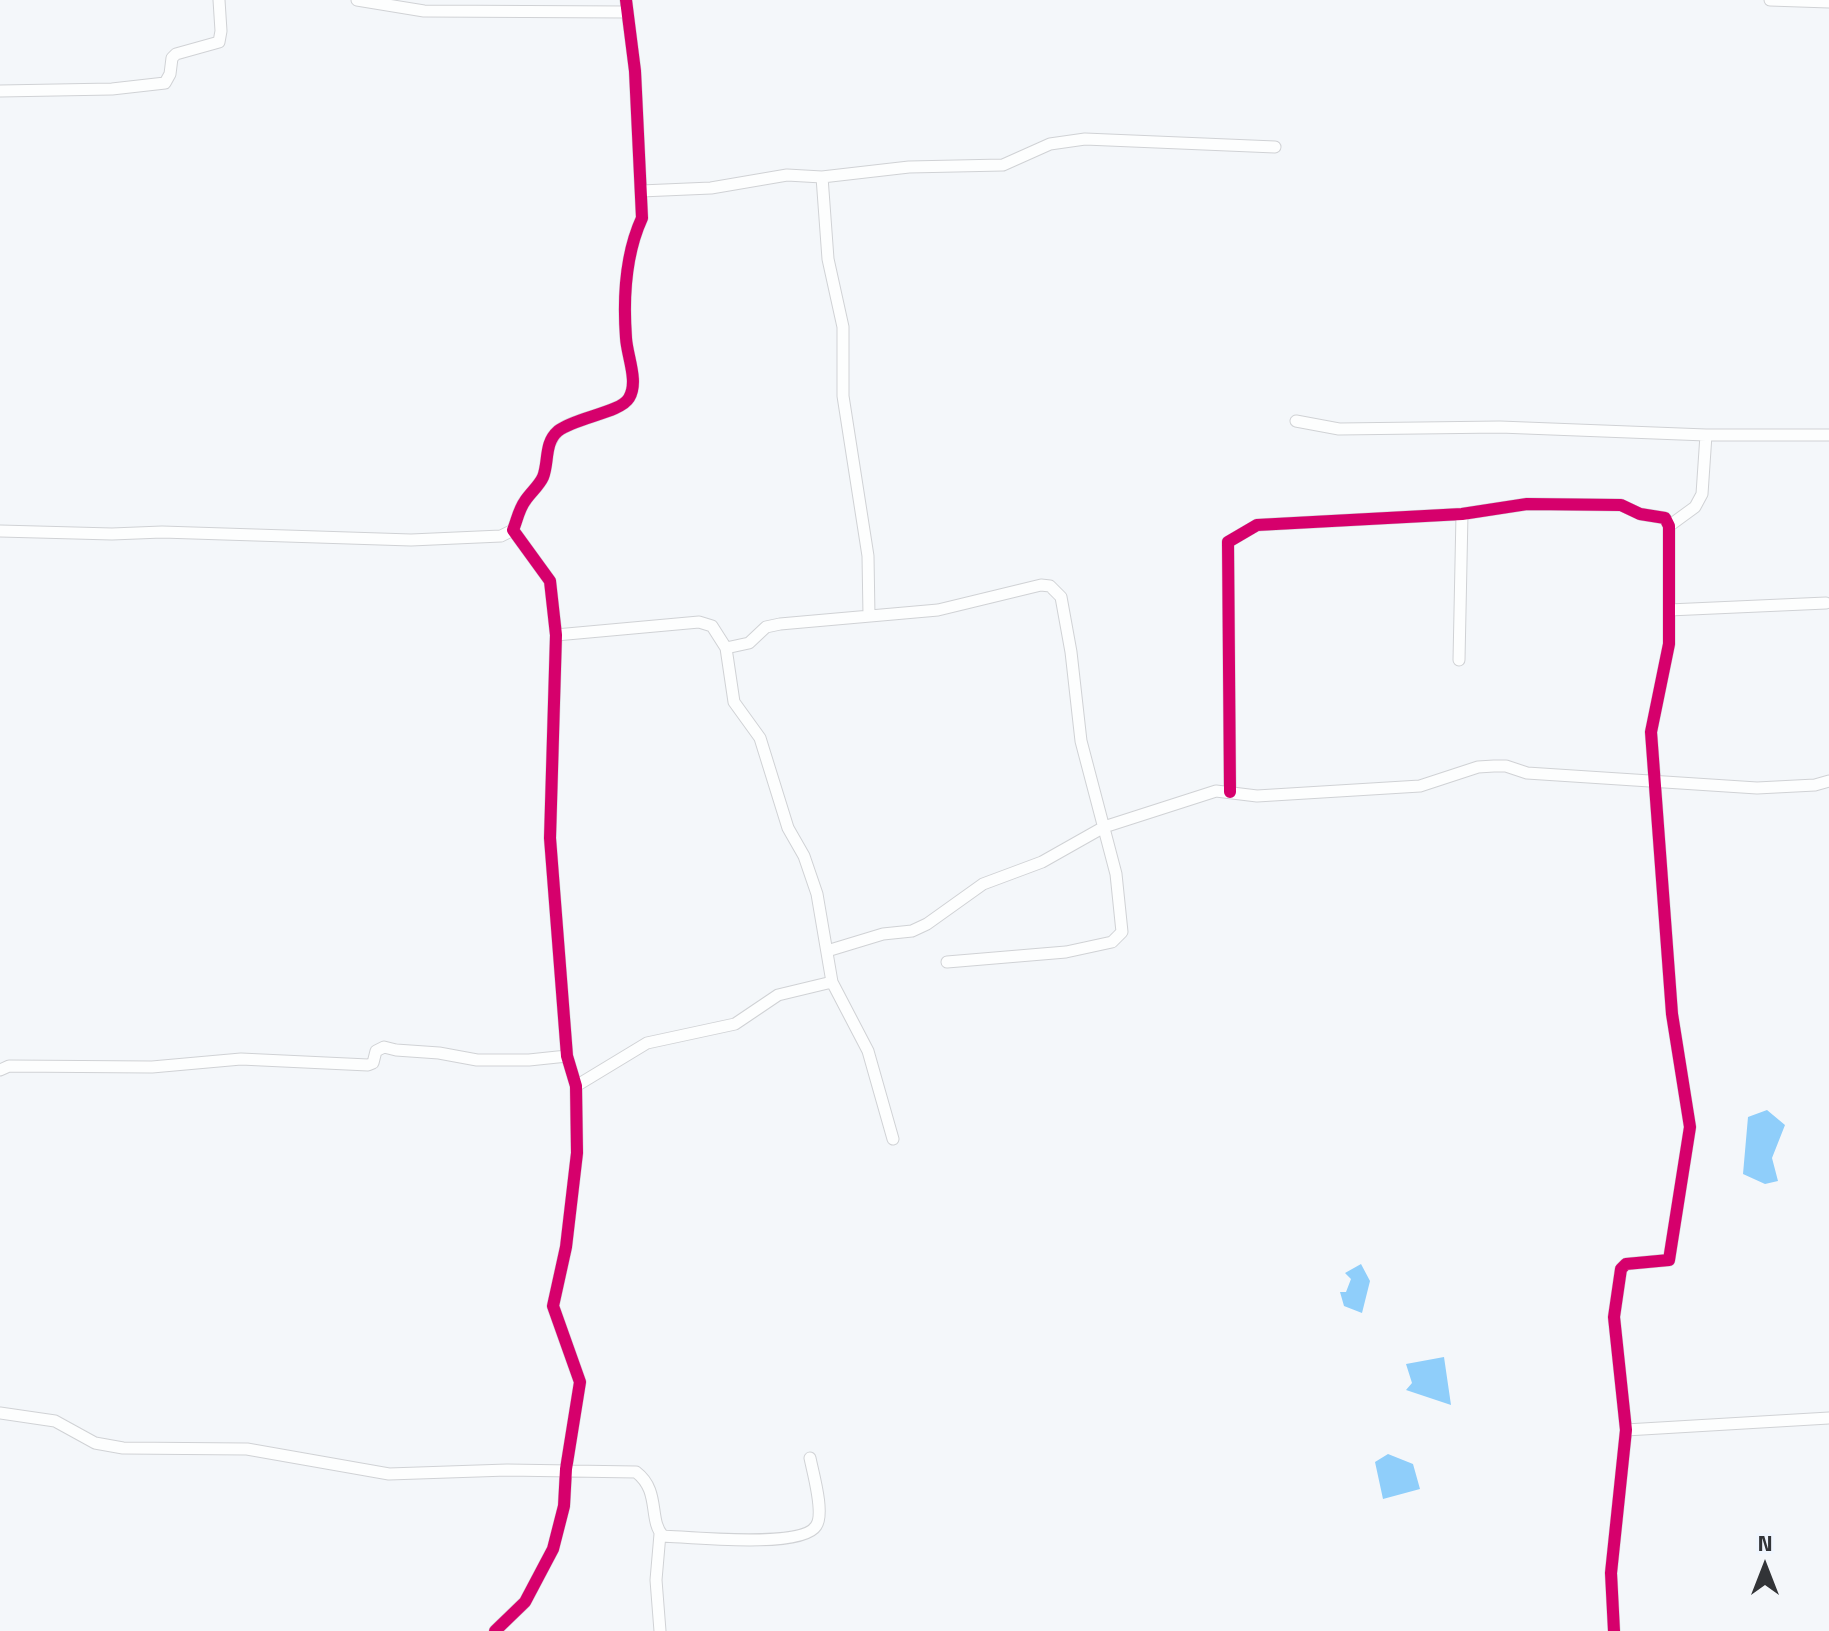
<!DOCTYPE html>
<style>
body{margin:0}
#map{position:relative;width:1829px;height:1631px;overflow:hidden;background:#f4f7fa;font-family:"Titillium Web",sans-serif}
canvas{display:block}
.north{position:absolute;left:1725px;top:1527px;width:80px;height:80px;-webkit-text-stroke:6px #f0f6fe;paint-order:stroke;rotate:0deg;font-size:22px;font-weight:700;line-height:32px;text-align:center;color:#323437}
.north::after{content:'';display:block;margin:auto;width:28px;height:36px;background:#323437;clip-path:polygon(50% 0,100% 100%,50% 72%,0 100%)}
</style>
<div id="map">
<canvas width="1829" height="1631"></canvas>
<div class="north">N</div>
</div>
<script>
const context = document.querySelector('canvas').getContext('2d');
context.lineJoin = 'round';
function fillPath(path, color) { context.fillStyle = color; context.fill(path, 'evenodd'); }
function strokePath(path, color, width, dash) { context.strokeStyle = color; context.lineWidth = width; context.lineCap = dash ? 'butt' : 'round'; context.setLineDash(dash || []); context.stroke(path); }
fillPath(new Path2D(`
 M1767 1110 1785 1125 1772 1158 1778 1181 1765 1184 1743 1174 1748 1117Z
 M1361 1264 1370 1281 1362 1313 1344 1306 1340 1292H1346L1351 1279 1345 1273Z
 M1444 1357 1451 1405 1406 1390 1412 1383 1406 1364Z
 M1388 1454 1413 1464 1420 1489 1383 1499 1375 1462Z`), '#8fcefa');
const street = new Path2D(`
 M357 0 424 11 627 12
 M1770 0 1829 2
 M0 91 112 89 165 83 170 74 172 58 176 54 219 42 221 31 219 0
 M822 177 828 259 843 327V396L868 556 869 616
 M641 191 711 188 787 175 822 177 909 167 1003 165 1050 144 1085 139 1275 147
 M1296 421 1339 429 1500 427 1706 435H1829
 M1669 526 1695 507 1702 494 1706 435
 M0 531 112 534 162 532 411 540 501 536 513 530
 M1669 610 1826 603
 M556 635 699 622 712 626 726 648 734 702 760 738 788 828 804 856 817 894 832 982 868 1051 893 1139
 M726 648 749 643 766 627 780 624 938 610 1041 585 1050 586 1061 597 1071 652 1081 741 1116 874 1122 932 1112 942 1066 952 947 962
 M1459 660 1462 514
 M1230 792 1228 542 1257 525 1462 514 1527 504 1621 505 1640 514 1665 518 1669 526V644L1651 732 1672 1014 1690 1127 1669 1260 1626 1264 1621 1269 1614 1317 1626 1430 1611 1573 1614 1631
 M827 951 883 934 912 931 927 924 983 884 1042 862 1104 827 1216 791 1257 796 1420 786 1478 767 1494 766H1506L1527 773 1757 788 1815 785 1829 781
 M0 1070 9 1066 152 1067 241 1059 368 1065 373 1063 376 1051 384 1047 396 1050 439 1053 477 1060H529L567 1056
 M576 1086 647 1043 735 1024 778 995 832 982
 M0 1413 55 1421 95 1443 123 1448 247 1449 389 1474 507 1470 636 1472C661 1491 648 1520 663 1536 690 1537 802 1549 816 1526 825 1514 813 1473 810 1458
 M1626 1430 1829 1418
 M495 1631 525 1602 553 1549 564 1506 566 1469 580 1382 553 1306 566 1247 577 1153 576 1086 567 1056 550 838 556 635 550 581 513 530C517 520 519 509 525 501 530 493 539 486 543 477 549 462 544 443 558 431 576 417 620 413 629 398 639 382 627 356 626 338 623 297 625 255 642 218L635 71 626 0
 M660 1631 656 1580 660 1534`);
strokePath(street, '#d0d2d5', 13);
strokePath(street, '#fdfefe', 11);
strokePath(new Path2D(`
 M1230 792 1228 542 1257 525 1462 514 1527 504 1621 505 1640 514 1665 518 1669 526V644L1651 732 1672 1014 1690 1127 1669 1260 1626 1264 1621 1269 1614 1317 1626 1430 1611 1573 1614 1631
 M495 1631 525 1602 553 1549 564 1506 566 1469 580 1382 553 1306 566 1247 577 1153 576 1086 567 1056 550 838 556 635 550 581 513 530C517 520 519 509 525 501 530 493 539 486 543 477 549 462 544 443 558 431 576 417 620 413 629 398 639 382 627 356 626 338 623 297 625 255 642 218L635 71 626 0`), '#d6006c', 12);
</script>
